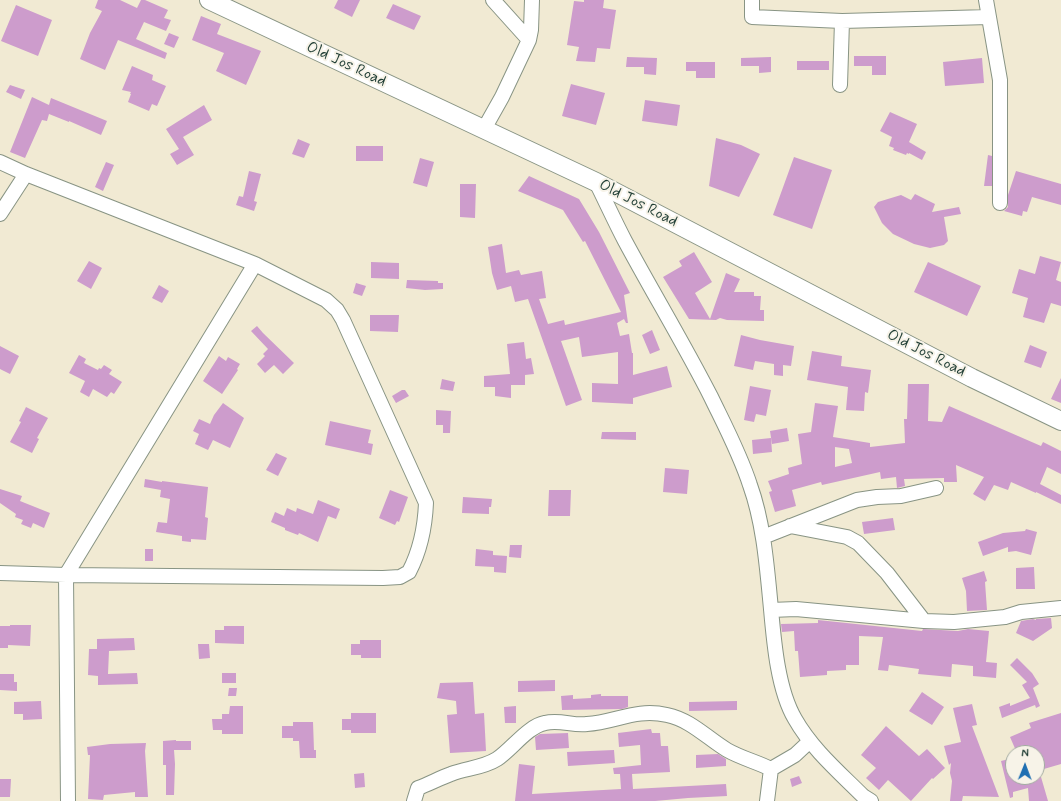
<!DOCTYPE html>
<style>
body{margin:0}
#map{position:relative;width:1061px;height:801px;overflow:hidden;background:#f1ead3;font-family:Mynerve,sans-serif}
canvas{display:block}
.north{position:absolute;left:1005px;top:745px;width:40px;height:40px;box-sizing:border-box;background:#f7f3e8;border:1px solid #a1aaa0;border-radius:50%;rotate:1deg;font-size:11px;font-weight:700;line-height:16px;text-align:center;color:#1f3d34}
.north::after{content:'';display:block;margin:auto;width:14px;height:18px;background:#1f6fb2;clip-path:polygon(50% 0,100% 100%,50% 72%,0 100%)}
</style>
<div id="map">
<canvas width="1061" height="801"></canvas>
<div class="north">N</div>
</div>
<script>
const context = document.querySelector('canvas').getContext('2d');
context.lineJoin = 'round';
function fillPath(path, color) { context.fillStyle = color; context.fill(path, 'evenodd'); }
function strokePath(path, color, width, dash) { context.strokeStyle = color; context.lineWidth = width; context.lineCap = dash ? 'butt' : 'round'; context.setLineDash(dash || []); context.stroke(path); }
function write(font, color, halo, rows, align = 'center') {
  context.font = font + ' Mynerve,sans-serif'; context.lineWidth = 4; context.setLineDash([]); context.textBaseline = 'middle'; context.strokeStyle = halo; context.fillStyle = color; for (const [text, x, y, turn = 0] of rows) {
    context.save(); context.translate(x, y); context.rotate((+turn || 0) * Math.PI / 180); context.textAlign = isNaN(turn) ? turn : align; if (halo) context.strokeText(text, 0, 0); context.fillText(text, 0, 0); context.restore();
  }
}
fillPath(new Path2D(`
 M98 0H120L137 8 141 0H145L168 10 164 18 171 20 166 31 144 22 136 39 167 53 165 59 118 40 105 70 80 59 90 33 102 11 95 8Z
 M338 0H360L352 17 334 8Z
 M584 0H604L603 8 616 10 610 49 597 48 595 62 576 61 579 47 567 45 574 1 584 2Z
 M393 4 421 16 414 30 386 18Z
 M16 5 52 20 38 56 1 41Z
 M201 16 221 24 217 34 261 51 246 85 216 71 224 53 192 40Z
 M169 33 179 37 174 48 164 44Z
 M854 56H886V75H872V66H854Z
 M627 57 657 58 656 75 644 74V67H626Z
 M771 57V72L759 73V66H741V58Z
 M982 58 984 83 945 86 943 62Z
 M797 61H829V70H797Z
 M686 62H715V78H696V71H686Z
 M132 66 153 75 152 80 166 86 157 106 152 104 149 111 128 102 131 94H130L131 92 122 90Z
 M571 84 605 93 596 125 562 116Z
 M10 85 25 90 21 99 6 92Z
 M32 97 49 105 51 98 107 121 101 135 69 121V122L49 114 47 121 42 120 25 158 10 152Z
 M645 100 680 105 677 126 642 121Z
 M204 105 212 120 183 137 194 155 177 165 170 154 179 149 166 129Z
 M890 112 917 124 909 142 926 152 922 160 909 153V154L907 153 906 155 893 150 894 148 889 146 892 137 880 131Z
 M716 138 741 145 760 154 739 197 709 186Z
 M298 139 310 144 304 158 292 154Z
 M356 146H383V161H356Z
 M988 155 992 156V186H984Z
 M794 157 832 170 812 229 773 215Z
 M420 158 434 162 427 187 413 183Z
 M106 162 114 165 103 191 95 187Z
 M249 171 261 174 254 201 257 202 254 211 236 205 239 196 243 197Z
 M1016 171 1061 184V205L1032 197 1027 212 1023 211 1022 216 1004 211 1008 207V195Z
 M529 176 579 199 599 232 630 293 624 295 628 323H626L624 319 617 323 620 336 629 334 632 353H633V375L667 366 672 387 633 398V404L592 402V383L618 384V352L582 357 579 337 561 341 582 400 566 406 528 299 515 302 511 286 497 290 492 273 488 247 502 244 506 273 519 270 521 275 542 271 546 298 539 299 548 324 564 320 565 325 621 312 585 241 583 242 563 210 518 191Z
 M460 184H476L475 218 460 217Z
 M915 194 935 204 932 212 959 207 961 214 944 217 948 241 944 245 930 248 914 244 893 234 882 223 874 207 878 202 901 195 911 200Z
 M694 252 712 282 695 293 710 319 726 273 740 279 734 292H754V296H761L760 310H764V321L727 320 720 318 716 320 689 319 663 277 682 266 679 261Z
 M1040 256 1061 262 1056 280 1061 282V306L1051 303 1044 323 1023 317 1028 298 1012 293 1019 269 1035 274Z
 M89 261 102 268 91 289 77 281Z
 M371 262 399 263V279L371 278Z
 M928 262 981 286 967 316 914 292Z
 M407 280 438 281V283H443V289L425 290 406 288Z
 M356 283 366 286 362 296 353 293Z
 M159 285 169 291 162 303 152 298Z
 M370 315H399L398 332 370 331Z
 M257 326 263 333 294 363 283 374 274 365 265 373 257 364 265 356 263 354 268 349 251 331Z
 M652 330 660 350 650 354 642 335Z
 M741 335 760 340 794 346 791 366 783 365V376L774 375V364L755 361 753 370 734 366Z
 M524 342 526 359 531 358 534 374 525 375V385H511V398L495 396V387H484V376L510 374 507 344Z
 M1030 345 1047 352 1041 368 1024 362Z
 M0 346 19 356 10 374 0 369Z
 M812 351 842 356 841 366 871 370 868 393 865 392 864 411 846 410 848 387 807 380Z
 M79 355 86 359 84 363 98 370 99 368 101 369 104 365 112 370 109 374 122 382 114 394 111 392 107 397 93 389 89 397 80 392 85 381 69 373Z
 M219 356 226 361 228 357 240 364 237 369 238 370 222 394 203 381Z
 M1061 378V403L1051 399Z
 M442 379 455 382 453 391 440 389Z
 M908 384H929L928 421 942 422 949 406 1041 446 1043 442 1061 451V474L1047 467 1040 484 1061 495V504L1036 492V493L1011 482 1008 490 994 485 985 501 973 494 984 477 956 465 957 482H944V478L904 479 905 486 897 488 896 477 881 479 880 472 822 485 821 482 792 490 796 506 775 512 769 492 772 491 768 481 789 474 788 468 802 464 798 434 811 432 815 403 838 406 833 437 870 443V447L905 443 904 419H907ZM835 447 849 449 852 463 835 467Z
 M750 386 771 390 766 416 756 414 754 422 744 420Z
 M402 390H405L409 396 396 403 392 396Z
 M223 403 244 418 230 448 213 440 208 450 195 444 199 434 193 431 199 419 210 424 214 415Z
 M26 407 48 418 37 438 39 439 32 453 10 442 21 422 19 421Z
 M436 410 451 411 450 433H443V425H436Z
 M330 421 371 430 368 443 373 444 371 455 325 445Z
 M787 428 789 441 772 444 770 431Z
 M602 432H636V440L601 439Z
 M771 438 772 452 753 454 752 440Z
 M276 453 287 458 278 476 266 470Z
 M665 468 689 470 687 494 663 492Z
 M145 479 162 482V481L208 487 205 517 208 518 206 540 191 539V542L182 541V536L156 532 158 522 167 523 170 499 160 497 161 490 144 487Z
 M0 489 22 496 20 501 50 513 44 528 33 523 31 528 21 524 23 520 15 517 16 514 0 503Z
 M390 490 408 497 399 522 397 521 395 525 379 518Z
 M549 490H571L570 516H548Z
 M463 497 492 499 491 507H489V514L462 513Z
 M318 500 340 509 336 519 328 516 318 542 299 533 298 535 285 530V528L271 522 275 512 284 516 287 508 296 512 297 508 313 514Z
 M893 518 895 530 864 534 862 522Z
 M1026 529 1037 532 1031 555 1016 551 1008 552V547L983 556 978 542 1003 533 1025 531Z
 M510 545H522L521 558 509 557Z
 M145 549H153V561H145Z
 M476 549 493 551V555L507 556 506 573 494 572V567L475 566Z
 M1034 567 1035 589H1016V568Z
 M984 571 987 581 985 582 987 610 967 611 966 591 962 578Z
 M1051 618 1052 628 1033 641 1016 633 1021 621 1033 619 1036 620V619Z
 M818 620 922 631 923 629 958 631 968 629 989 631 986 662 997 663 996 678 973 676V666L952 664 951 677 918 674 919 669 889 665 888 671 878 670 883 637 859 636V665H846V670L827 671V675L800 677 798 651H795L794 631 782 632 781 624 818 623Z
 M10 625H31L30 646 8 645V648H0V626H10Z
 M224 626H244V644L215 643V630H224Z
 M134 638 135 650 109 651 108 674 137 673 138 684 98 685V676L88 675 89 649H97V639Z
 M360 640H381V658H361V655H351V644H360Z
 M198 644H209L210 658 199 659Z
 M1017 658 1032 673 1039 684 1033 688 1040 706 1036 708 1035 705 1002 718 999 707 1010 703V706L1030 698 1022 685 1027 682 1010 665Z
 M222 673H236V683H222Z
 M0 674H14V682H17V691L0 690Z
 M555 680V691L518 692V681Z
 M473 682 475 714 484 713 486 751 450 753 447 715 457 714 456 701 437 698 440 683Z
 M229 688H237L236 696H228Z
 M922 692 944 707 932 725 909 711Z
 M601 694V696H628V707L622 709 562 710 561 696 573 695V699L591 698V695Z
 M41 701 42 719 23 720V714H14V702Z
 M737 701V710L689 711V702Z
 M972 704 977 725 972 726 999 797 963 796 962 801H950L952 781 950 773 951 763 949 765 944 746 961 742 953 708Z
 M230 706H243V734H222V730H213L212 719H222V714H229Z
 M516 706V723H505L504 707Z
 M351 713H376V733H351V730H342V719H351Z
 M1061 713V764L1037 771V753H1017L1010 737 1031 728 1029 723Z
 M293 722H313L314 750H316V758H300L299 741H293V738H282V726H293Z
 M886 726 919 756 927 749 945 768 933 779 932 778 911 801 888 780 879 790 866 778 876 768 861 755Z
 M651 729 652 733H660L661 746H668L670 772 632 774 633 789 726 784 727 796 688 798 655 801H515L519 764 535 766 532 794 621 789 620 774H614L613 768 641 765 640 745 619 747 618 733Z
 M568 733 569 748 536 750 535 737 540 734Z
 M176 740V741H191V750H174L175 764 174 795H166V765H163V741Z
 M146 743 145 751 148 797H135V792L104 795 103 800 88 799 90 755H88L87 747 110 744Z
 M614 750 615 763 568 766 567 752Z
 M718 754 726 759V766L696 768V755Z
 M1013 758V777H1041L1048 801H1029L1028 788 1013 792V797L1010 798 1001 761Z
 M364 773 365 787 355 788 354 774Z
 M799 776 802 783 792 787 790 779Z
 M0 779H11L10 797H0Z`), '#cd9ccc');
const minor = new Path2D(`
 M493 0 529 40
 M752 0V17L842 21 989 17
 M986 0 1000 80V203
 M840 85 842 21
 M484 129 502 97 529 40 531 30 532 0
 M0 162 26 174 255 264 326 300 337 310 343 320 426 503C425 527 420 551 409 572L400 577 383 578 66 575 0 573
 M596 182C606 202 615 222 625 241 653 293 684 344 711 397 725 426 740 454 750 485 764 524 767 568 771 609 774 643 778 690 795 719 812 749 839 772 863 796L871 801
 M0 214 26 174
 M790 526 847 537 858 543 887 573 924 621
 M763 537 857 500 877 497 901 496 936 488
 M771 610 796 609 924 621 954 622 1005 617 1021 612 1061 608
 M68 801 66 575 255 264
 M414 801 418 788C429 784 440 778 451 774 466 768 483 768 497 759 511 750 528 726 545 723 559 719 573 726 587 724 616 722 636 708 667 715 691 720 707 738 727 750 741 758 757 762 771 769L795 755 810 741
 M767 801 771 769`);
const major = new Path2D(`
 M209 0 596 182 972 378 1061 421`);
strokePath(minor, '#889484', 16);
strokePath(major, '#889484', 20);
strokePath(minor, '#fff', 14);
strokePath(major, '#fff', 18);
write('16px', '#1f3d34', '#f7f3e8', [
 ["Old Jos Road",346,65,25],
 ["Old Jos Road",638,204,27],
 ["Old Jos Road",926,354,27]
]);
</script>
